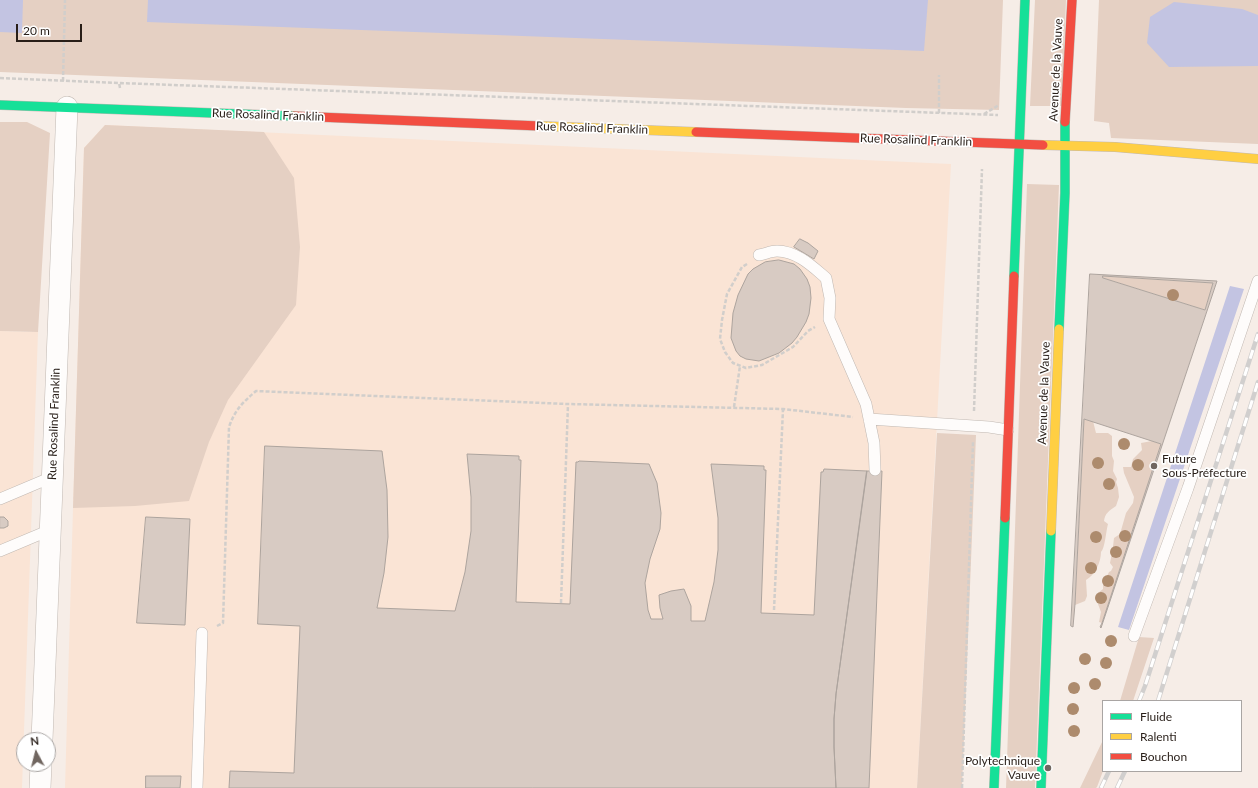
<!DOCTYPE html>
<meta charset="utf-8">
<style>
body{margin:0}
#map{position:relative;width:1258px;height:788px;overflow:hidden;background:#f6ede7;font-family:Lato,sans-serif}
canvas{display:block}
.legend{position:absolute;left:1102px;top:700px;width:140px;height:72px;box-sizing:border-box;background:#fff;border:1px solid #a9a5a3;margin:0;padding:5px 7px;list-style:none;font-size:12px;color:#281e18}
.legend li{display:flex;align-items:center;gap:8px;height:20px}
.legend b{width:20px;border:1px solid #a9a5a3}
.north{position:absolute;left:16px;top:732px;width:40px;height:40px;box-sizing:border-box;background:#fff;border:1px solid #a9a5a3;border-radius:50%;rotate:353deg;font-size:11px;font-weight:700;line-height:16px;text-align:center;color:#281e18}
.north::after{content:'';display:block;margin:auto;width:14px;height:18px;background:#706660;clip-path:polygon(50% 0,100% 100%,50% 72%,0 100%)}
.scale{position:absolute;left:16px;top:24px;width:66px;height:18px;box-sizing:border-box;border:2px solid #281e18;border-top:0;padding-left:5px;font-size:12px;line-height:14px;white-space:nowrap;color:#281e18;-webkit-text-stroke:3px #fff;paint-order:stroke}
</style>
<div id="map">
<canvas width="1258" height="788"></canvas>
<ul class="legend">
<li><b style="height:5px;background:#16e098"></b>Fluide</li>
<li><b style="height:5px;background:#ffcf43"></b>Ralenti</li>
<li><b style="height:5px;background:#f24e42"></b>Bouchon</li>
</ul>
<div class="north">N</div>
<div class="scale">20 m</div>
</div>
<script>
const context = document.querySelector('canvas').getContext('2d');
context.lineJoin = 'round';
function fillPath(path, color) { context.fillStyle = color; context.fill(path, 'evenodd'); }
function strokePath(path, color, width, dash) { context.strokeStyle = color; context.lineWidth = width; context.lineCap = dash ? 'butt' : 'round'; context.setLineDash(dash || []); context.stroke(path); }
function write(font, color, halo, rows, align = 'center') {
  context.font = font + ' Lato,sans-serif'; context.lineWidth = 3.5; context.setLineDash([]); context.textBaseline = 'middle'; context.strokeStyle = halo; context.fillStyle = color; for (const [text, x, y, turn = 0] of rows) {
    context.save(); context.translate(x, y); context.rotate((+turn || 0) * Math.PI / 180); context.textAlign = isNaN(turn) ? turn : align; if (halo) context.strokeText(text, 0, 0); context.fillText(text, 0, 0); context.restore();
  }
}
fillPath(new Path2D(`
 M105 125 951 164 917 788H65L73 508 84 148Z
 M0 331 38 332 22 788H0Z`), '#fae4d5');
fillPath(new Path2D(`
 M0 0H1003L999 110 906 108 0 72Z
 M1035 0H1066L1062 106H1030Z
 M1099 0H1258V144L1111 138 1109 123 1094 121Z
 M0 122H27L50 133 38 332 0 331Z
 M105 125 264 132 294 178 300 247 296 305 228 400 209 442 189 501 135 506 73 508 84 148Z
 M1027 184 1059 185 1035 788H1006Z
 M1103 276 1213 283 1205 310 1103 278Z
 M1084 419 1093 421 1096 433H1108L1112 436V456L1114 461 1113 471 1117 479 1116 482 1118 488 1119 497 1116 506C1109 511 1105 513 1104 521L1108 524C1106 531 1105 548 1101 552 1101 562 1095 575 1086 580L1087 596 1085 601 1075 605Z
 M937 433 976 435 962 788H917Z
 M1152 441 1161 444 1102 623 1099 622 1101 612 1096 599 1098 593 1103 589V584L1109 572 1111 571 1113 567 1110 563C1112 554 1113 547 1114 538L1120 534 1126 513 1133 503 1134 497 1124 473 1123 467H1131L1133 459 1142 450 1141 443Z
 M1139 637 1154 638 1133 701H1120Z
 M1103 740V771L1097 787 1096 788H1080Z`), '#e5d0c3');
fillPath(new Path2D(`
 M0 0H23L22 33 0 32Z
 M148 0H928L924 51 147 22Z
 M1174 2 1242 9 1258 15V66L1169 67 1147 43 1150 17Z
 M1230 286 1244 289 1129 630 1118 627Z`), '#c3c4e2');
const building = new Path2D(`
 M800 239 808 243 818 251 814 259 794 247Z
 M779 260 794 264 800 269 807 279 810 287 811 298 809 314 806 322 797 337 792 343 779 353 759 361 746 359 740 356 736 351 731 338 733 313 738 295 748 274 753 269 765 262Z
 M1090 274 1217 281 1101 628 1100 627 1102 623 1161 444 1084 419 1075 604 1073 627 1071 626ZM1103 276 1213 283 1205 310 1103 278Z
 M265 446 382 451 387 490 388 537 384 573 377 608 455 611 465 572 471 531V497L467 454 519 456V460H521L516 602 570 604 576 462H578L579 461 649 464 657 483 661 513 660 529 650 559 645 583 648 610 651 619H663L660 608 659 595 671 591 684 589 691 606V621H705L714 582 718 550V518L711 464 764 466V470H766L761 613 814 615 821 472H823L824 469 867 471 836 694 834 719V747L836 788H229L230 771 294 773 300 626 258 624Z
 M867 471H882L869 788H836L834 747V719L836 694Z
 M0 517H4L8 521V526L4 528H0Z
 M146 517 190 519 185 625 137 623Z
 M146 776H181L180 788H146Z`);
fillPath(building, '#d8cbc3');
strokePath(building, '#ada49e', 1);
const lane = new Path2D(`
 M759 255C765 254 771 251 777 251 797 251 813 267 826 278L830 298 829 319 866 404 874 443 875 470
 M869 419 989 427 1008 430
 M0 499 52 477
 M0 551 50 530
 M1134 636 1188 488 1258 281
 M197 788 202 633`);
const street = new Path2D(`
 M42 740 67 107
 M40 788 41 764`);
const fast = new Path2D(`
 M0 105 293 116
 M1014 276 1025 0
 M1059 329 1065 193V122
 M994 788 1005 518
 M1041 788 1051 531`);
const slow = new Path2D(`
 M540 126 696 132
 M1043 145 1115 147 1258 159
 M1051 531 1059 329`);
const jam = new Path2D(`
 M293 116 540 126
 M1065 122 1072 0
 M696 132 1043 145
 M1005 518 1014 276`);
strokePath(lane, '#c0b8b2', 12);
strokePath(street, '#c0b8b2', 22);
strokePath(fast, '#c0b8b2', 10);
strokePath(slow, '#c0b8b2', 10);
strokePath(jam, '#c0b8b2', 10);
strokePath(new Path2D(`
 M0 78 119 83
 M63 81 65 0
 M120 88 119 83 998 115
 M939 113V75
 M984 114 999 105
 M747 264 742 267 727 294 722 320 720 339 725 352 733 363 746 368 762 365 793 347 808 331 815 327
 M734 407 740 366
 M974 411 982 169
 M561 603 568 404
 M774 610 783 409
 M217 626 223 623 229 427C235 410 242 403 256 391L568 404 783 409 853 417
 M962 788 973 441`), '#d1cecb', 2.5, [4, 2]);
strokePath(lane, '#fefcfb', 11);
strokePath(street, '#fefcfb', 21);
strokePath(fast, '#16e098', 9);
strokePath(slow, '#ffcf43', 9);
strokePath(jam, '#f24e42', 9);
const rail = new Path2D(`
 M1139 701 1145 686 1258 334
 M1158 701 1258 382
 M1101 788 1109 771
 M1117 788 1125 771`);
strokePath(rail, '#d1cfce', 4.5);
strokePath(rail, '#fff', 3, [9]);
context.fillStyle = '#ad8b6d';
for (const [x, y] of [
 [1173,295],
 [1124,444],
 [1098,463],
 [1138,465],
 [1109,484],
 [1125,536],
 [1096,537],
 [1116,552],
 [1091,568],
 [1108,581],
 [1101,598],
 [1111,641],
 [1085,659],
 [1106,663],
 [1095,684],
 [1074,688],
 [1073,709],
 [1074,731]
]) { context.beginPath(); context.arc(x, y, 6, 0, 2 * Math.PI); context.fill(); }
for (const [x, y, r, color] of [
 [1154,466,4,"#706660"],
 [1048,768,4,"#706660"]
]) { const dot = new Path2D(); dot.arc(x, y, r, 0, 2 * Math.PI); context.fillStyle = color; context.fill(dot); strokePath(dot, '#fff', 1.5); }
write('12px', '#281e18', '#fff', [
 ["Avenue de la Vauve",1056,70,-87],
 ["Rue Rosalind Franklin",268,115,2],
 ["Rue Rosalind Franklin",592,128,2],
 ["Rue Rosalind Franklin",916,140,2],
 ["Avenue de la Vauve",1044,393,-88],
 ["Rue Rosalind Franklin",54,424,-88]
]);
write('12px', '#281e18', '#fff', [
 ["Future",1162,459],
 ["Sous-Préfecture",1162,473],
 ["Polytechnique",1040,761,"right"],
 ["Vauve",1040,775,"right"]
], 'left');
</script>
